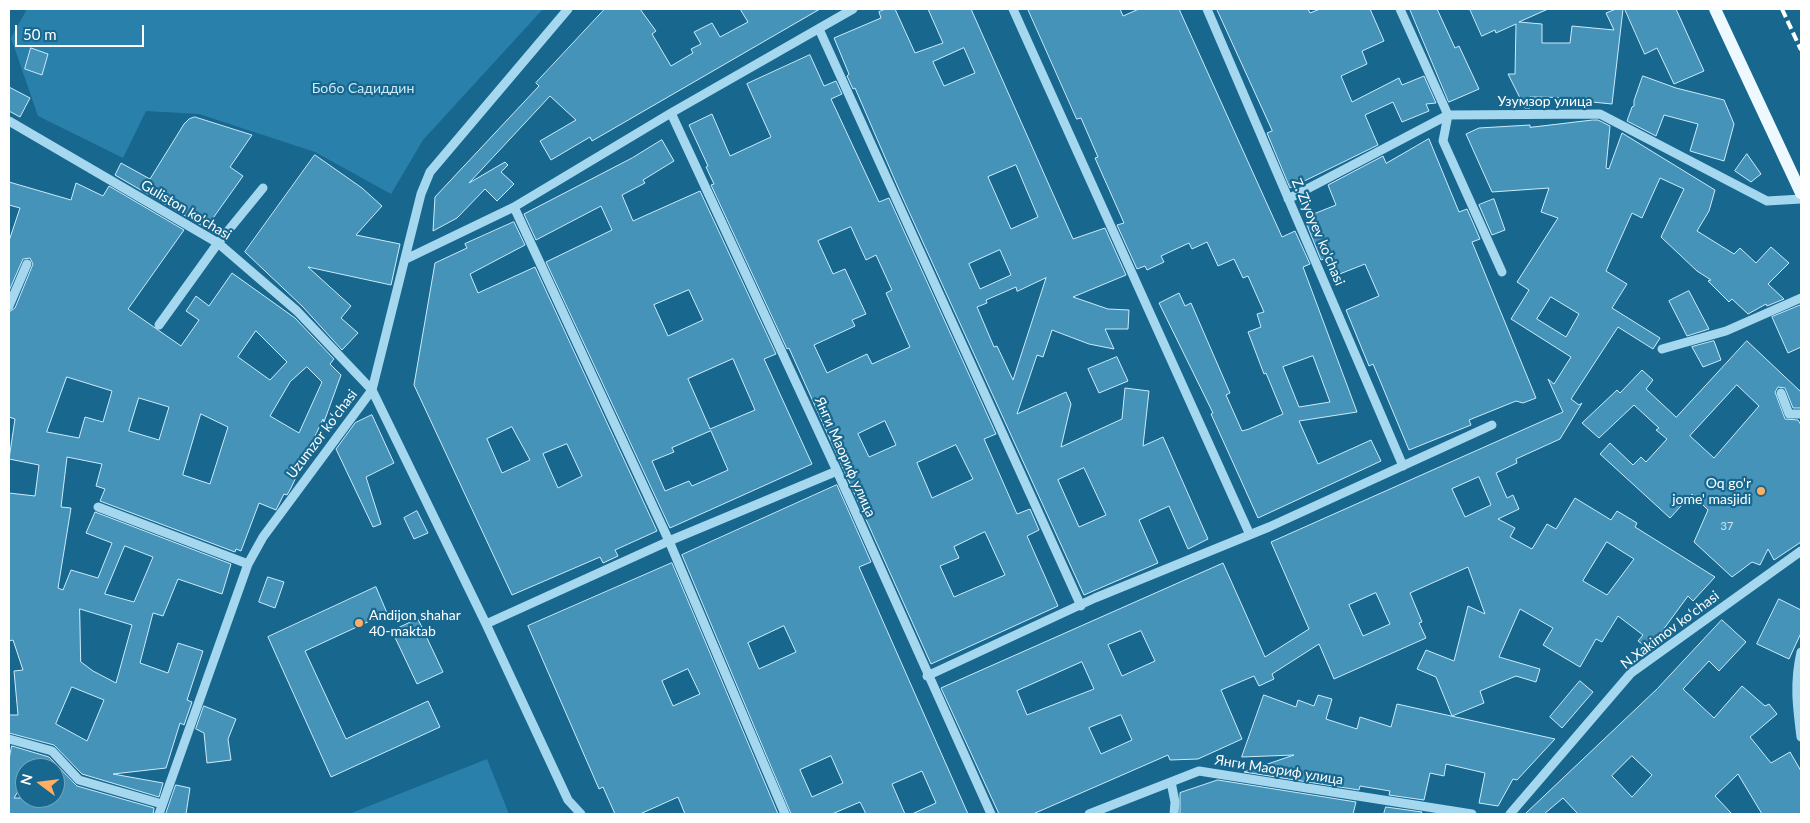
<!DOCTYPE html>
<meta charset="utf-8">
<style>
body{margin:0}
#map{position:relative;width:1810px;height:823px;overflow:hidden;background:#18678e;font-family:Lato,sans-serif}
canvas{display:block}
.frame{position:absolute;inset:0;border:10px solid #fff;pointer-events:none}
.north{position:absolute;left:15px;top:758px;width:50px;height:50px;box-sizing:border-box;background:#18678e;border:1px solid #74a4bb;border-radius:50%;rotate:285deg;font-size:14px;font-weight:700;line-height:20px;text-align:center;color:#fff}
.north::after{content:'';display:block;margin:auto;width:18px;height:22px;background:#ffae63;clip-path:polygon(50% 0,100% 100%,50% 72%,0 100%)}
.scale{position:absolute;left:15px;top:25px;width:129px;height:22px;box-sizing:border-box;border:2px solid #fff;border-top:0;padding-left:6px;font-size:15px;line-height:18px;white-space:nowrap;color:#fff;-webkit-text-stroke:4px #18678e;paint-order:stroke}
</style>
<div id="map">
<canvas width="1810" height="823"></canvas>
<div class="frame"></div>
<div class="north">N</div>
<div class="scale">50 m</div>
</div>
<script>
const context = document.querySelector('canvas').getContext('2d');
context.lineJoin = 'round';
function fillPath(path, color) { context.fillStyle = color; context.fill(path, 'evenodd'); }
function strokePath(path, color, width, dash) { context.strokeStyle = color; context.lineWidth = width; context.lineCap = dash ? 'butt' : 'round'; context.setLineDash(dash || []); context.stroke(path); }
function write(font, color, halo, rows, align = 'center') {
  context.font = font + ' Lato,sans-serif'; context.lineWidth = 4.5; context.setLineDash([]); context.textBaseline = 'middle'; context.strokeStyle = halo; context.fillStyle = color; for (const [text, x, y, turn = 0] of rows) {
    context.save(); context.translate(x, y); context.rotate((+turn || 0) * Math.PI / 180); context.textAlign = isNaN(turn) ? turn : align; if (halo) context.strokeText(text, 0, 0); context.fillText(text, 0, 0); context.restore();
  }
}
fillPath(new Path2D(`
 M27 9H543L423 140 391 194 315 152 199 114 146 111 123 158 38 116 11 38Z
 M487 759 509 814H349Z`), '#2880ab');
const building = new Path2D(`
 M605 9H640L656 31 652 34 671 66 693 53 691 49 701 44 694 32 712 23 720 37 748 22 740 9H820L592 141 590 137 551 160 540 141 576 120 550 96 469 183 505 162 508 165 501 172 514 184 497 201 485 189 457 218 433 231 435 197 539 86 536 83Z
 M886 9H895L915 53 943 43 928 9H971L1073 239 1105 228 1126 275 1073 297 1108 309 1129 310 1128 329H1105L1114 349 1089 344 1052 330 1043 357 1037 355 1017 414 1066 392 1071 404 1061 447 1122 419 1125 388 1149 391 1143 446 1163 437 1208 539 1188 549 1169 506 1139 520 1158 563 1084 595 900 192 855 88 853 89 847 76 849 74 834 38 881 18 879 12ZM964 48 975 73 944 86 933 62ZM1016 165 1038 217 1011 229 988 177ZM1000 250 1011 275 980 289 969 264ZM1046 278 1013 380 997 346 994 347 977 307 987 303 986 300 1016 287 1017 291ZM1084 468 1106 515 1079 527 1058 480Z
 M1028 9H1120L1123 16 1139 9H1179L1282 237 1295 231 1310 264 1303 267 1357 412 1299 421 1318 464 1371 440 1381 461 1258 518 1211 414 1213 413 1159 303 1179 293 1185 306 1191 303 1230 393 1226 395 1242 431 1249 429 1283 414 1266 373 1264 374 1248 332 1261 327 1257 314 1264 312 1248 276 1243 278 1234 259 1218 266 1207 242 1192 249 1189 243 1161 256 1164 262 1147 270 1145 266 1137 269 1117 225 1124 223 1095 158 1098 157 1081 118 1077 119ZM1313 356 1330 402 1299 407 1283 367Z
 M1217 9H1308L1310 13 1320 9H1370L1384 41 1362 51 1367 64 1341 76 1352 102 1399 78 1402 85 1424 76 1436 103 1426 104 1429 111 1402 122 1393 102 1365 115 1378 145 1290 188 1267 133 1272 131Z
 M1410 9H1437L1455 48 1459 46 1479 89 1449 102Z
 M1470 9H1548L1519 22 1542 24V43H1570L1572 26 1614 30 1606 13 1616 9H1623L1612 104 1592 102V98L1530 97V108H1525L1508 74H1515L1516 24 1496 33 1495 30 1482 36Z
 M1625 9H1676L1704 71 1674 84 1657 48 1645 54Z
 M31 48 48 54 42 75 25 69Z
 M810 55 824 86 836 81 842 94 831 99 879 202 889 198 996 434 984 439 1017 514 1030 509 1039 530 1027 536 1058 606 931 664 789 348 787 349 711 185 714 184 706 167 708 166 689 125 712 114 730 156 771 137 747 84ZM851 227 866 260 876 255 892 290 886 293 910 347 872 364 867 354 827 373 814 345 855 326 852 320 866 314 845 269 833 274 818 241ZM885 421 896 445 869 457 858 434ZM956 445 973 479 932 498 917 463ZM985 532 1005 575 954 597 940 566 959 558 954 547Z
 M1643 76 1676 88 1724 100 1734 124 1724 161 1690 151 1698 124 1664 115 1656 136 1627 121 1632 107 1634 106V101Z
 M9 87 30 98 20 117 9 111Z
 M195 117 252 135 230 167 243 176 206 228 115 175 121 163 150 179 184 124 189 119Z
 M1593 120H1598L1610 126 1606 168 1609 169 1622 133 1715 190 1709 211 1697 231 1734 254 1740 248 1756 263 1771 247 1789 263 1768 284 1784 299 1767 306 1766 304 1748 314 1732 299 1729 302 1708 281 1711 280 1697 271 1661 237 1684 189 1660 178 1642 218 1632 213 1606 271 1627 284 1612 308 1660 338 1653 349 1618 327 1571 399 1579 405 1582 403 1560 439 1516 459 1517 463 1496 473 1507 498 1513 495 1519 509 1498 519 1515 528 1510 537 1532 549 1547 524 1556 529 1575 498 1611 520 1617 511 1637 523 1635 527 1715 577 1693 601 1688 596 1649 649 1638 641 1643 635 1618 616 1602 642 1596 639 1580 667 1543 645 1553 628 1520 609 1499 657 1540 669 1536 682 1516 676 1480 691 1484 703 1452 716 1436 677 1417 669 1426 650 1454 661 1468 606 1485 614 1468 567 1410 593 1422 622 1419 623 1426 638 1334 679 1319 644 1272 674 1274 679 1259 686 1254 676 1221 690 1242 739 1198 759 1170 760 1168 755 1033 814H999L941 688 1223 563 1265 657 1309 629 1271 542 1563 412 1548 379 1554 384 1571 357 1511 319 1529 290 1517 282 1558 218 1541 212 1549 188 1492 192 1466 134 1479 128 1530 125V127ZM1551 297 1579 314 1566 337 1537 319ZM1479 477 1491 505 1465 517 1452 489ZM1607 542 1634 559 1607 595 1583 581ZM1376 593 1390 624 1363 636 1349 605ZM1141 631 1155 661 1122 676 1108 645ZM1082 662 1094 689 1027 715 1017 691ZM1121 715 1132 740 1101 754 1089 728Z
 M1429 139 1459 212 1467 209 1480 239 1472 242 1536 398 1523 403 1516 401 1469 420 1471 425 1409 450 1373 364 1369 366 1346 310 1379 296 1365 264 1332 277 1324 259 1321 260 1307 225 1309 224 1306 217 1336 205 1328 185 1383 156 1386 163Z
 M662 140 674 161 643 180 645 183 622 195 633 221 700 191 776 354 764 359 812 464 670 528 546 262 612 230 601 206 536 240 524 214 632 158ZM689 290 703 320 668 336 654 305ZM733 359 755 410 710 429 688 379ZM711 431 728 470 692 486 689 481 665 491 652 461 674 452 672 448Z
 M1747 154 1761 174 1751 182 1735 171Z
 M315 155 362 188 382 206 356 235 400 244 391 285 308 267 351 306 341 318 358 333 342 350 303 307 245 252Z
 M9 182 71 200 76 183 103 196 109 186 184 230 128 309 181 346 199 320 186 311 196 296 209 306 232 273 295 318 334 359 330 364 341 375 324 422 323 419 291 488 287 495 284 494 276 510 259 503 241 551 236 549 235 552 100 501 105 489 96 486 102 464 67 457 61 507 71 508 58 588 63 590 71 570 98 578 112 543 86 533 95 512 231 564 222 594 178 579 163 616 153 613 140 663 168 673 178 643 203 651 187 700 192 702 184 725 180 723 166 768 113 774 163 783 159 797 82 774 54 745 9 733V715H18L14 671 23 670 13 640 9 641V493L35 496 39 465 9 459 15 419 9 417V312L15 308 33 264 30 258 23 259 9 291V241L20 208 9 205ZM256 331 287 362 270 380 238 357ZM307 367 322 382 299 433 270 416 290 382ZM67 377 112 391 103 422 85 417 79 438 47 432ZM139 398 169 407 159 440 129 431ZM201 414 228 427 210 484 183 475ZM125 546 153 557 134 602 105 594ZM80 609 132 625 116 683 93 671 81 662ZM72 687 104 700 87 741 56 724Z
 M1494 199 1505 230 1492 235 1479 205Z
 M514 222 525 245 470 274 478 293 535 267 657 531 615 550 618 556 603 563 600 557 512 595 414 385 435 263 467 248 465 244ZM512 427 530 460 502 473 487 439ZM567 444 582 476 558 488 543 454Z
 M1689 291 1709 329 1687 336 1669 301Z
 M1801 305V347L1788 353 1772 317Z
 M1714 341 1721 360 1703 367 1692 347Z
 M1747 341 1801 392V408H1793L1785 388 1778 387 1775 392 1785 419 1798 420 1801 425V542L1774 560 1768 549 1760 565 1752 562 1732 577 1694 542 1708 510 1692 494 1670 518 1600 454 1610 443 1633 465 1641 457 1646 462 1667 439 1656 430 1659 428 1634 405 1599 438 1582 423 1617 390 1620 393 1642 370 1653 380 1646 389 1676 417ZM1737 385 1759 406 1714 458 1690 436Z
 M1117 357 1128 381 1099 393 1088 369Z
 M372 415 394 463 366 477 381 524 373 527 336 449 355 423Z
 M837 485 871 562 859 567 968 814H912L936 803 922 771 892 784 905 814H866L860 802 832 814H791L682 555ZM784 626 796 652 759 669 748 643ZM831 756 843 783 812 797 800 770Z
 M417 511 428 533 414 539 404 518Z
 M672 563 778 814H685L678 797 640 814H615L603 787 599 789 528 626ZM688 669 700 694 673 706 662 681Z
 M268 577 284 582 275 608 259 602Z
 M376 587 387 613 305 651 346 739 428 701 440 727 331 777 268 637Z
 M1779 599 1801 610V633L1789 659 1757 644Z
 M418 619 443 672 417 684 392 631Z
 M1722 620 1746 642 1719 671 1709 661 1683 689 1714 718 1742 686 1765 706 1769 704 1777 714 1750 737 1771 763 1790 752 1801 771V814H1762L1738 774 1715 796 1732 814H1578L1563 798 1544 814H1525L1657 689ZM1632 756 1652 775 1632 797 1612 776Z
 M1580 681 1593 692 1562 728 1550 717Z
 M1264 695 1296 707 1298 700 1314 706 1318 695 1332 699 1326 719 1357 729 1360 717 1391 727 1397 704 1555 739 1517 780 1513 779 1498 806 1479 803 1485 773 1446 764 1444 776 1430 773 1424 800 1389 795 1390 791 1360 786 1359 790 1244 772 1294 755 1242 757Z
 M204 706 236 719 228 739 231 760 207 763 204 733 196 729Z
 M12 746 49 757 77 786 154 808 153 814H9V760ZM25 768H55V798H14L25 780Z
 M1218 780 1356 802 1353 814H1180V793Z
 M176 785 190 788 186 814H166Z
 M1386 807 1422 812 1421 814H1384Z`);
fillPath(building, '#4593b8');
strokePath(building, '#cbebfb', 1);
strokePath(new Path2D(`
 M1013 9 1250 535
 M1207 9 1403 466
 M1400 9 1448 115 1443 141 1502 272
 M819 29 1081 606
 M671 113 837 471 991 814
 M9 121 218 243 297 311 372 390 486 624 568 800 581 814
 M1288 199 1448 115 1600 114 1767 201 1801 199
 M514 207 669 541 785 814
 M406 259 514 207 671 113 853 9
 M9 306 27 264
 M159 325 218 243 263 188
 M1662 349 1726 331 1801 298
 M1781 393 1789 414H1801
 M98 507 248 564
 M486 624 669 541 837 471
 M1801 652C1794 684 1797 705 1801 737
 M927 676 1095 598 1269 527 1492 425
 M9 739 52 751 79 780 162 804
 M1171 782 1175 802 1174 814
 M159 814 248 564 263 537 372 390 421 194 430 172 568 9
 M1089 814 1199 771 1472 814
 M1510 814 1631 673 1801 551`), '#a5d7ef', 9);
strokePath(new Path2D(`
 M1715 9 1801 193`), '#edf8ff', 12);
strokePath(new Path2D(`
 M1782 9 1801 50`), '#fff', 4, [9, 4]);
for (const [x, y, r, color] of [
 [1761,491,5,"#ffae63"],
 [359,623,5,"#ffae63"]
]) { const dot = new Path2D(); dot.arc(x, y, r, 0, 2 * Math.PI); context.fillStyle = color; context.fill(dot); strokePath(dot, '#18678e', 2); }
write('11px', '#d0e4ed', null, [
 ["37",1727,526]
]);
write('14px', '#cbebfb', '#18678e', [
 ["Бобо Садиддин",363,88]
]);
write('14px', '#fff', '#18678e', [
 ["Узумзор улица",1545,101],
 ["Guliston ko'chasi",186,210,31],
 ["Z. Ziyoyev ko'chasi",1318,232,67],
 ["Uzumzor koʻchasi",322,434,-53],
 ["Янги Маориф улица",845,457,66],
 ["N.Xakimov koʻchasi",1670,630,-37],
 ["Янги Маориф улица",1279,770,9]
]);
write('14px', '#fff', '#18678e', [
 ["Oq go'r",1751,483],
 ["jome' masjidi",1751,499],
 ["Andijon shahar",369,615,"left"],
 ["40-maktab",369,631,"left"]
], 'right');
</script>
